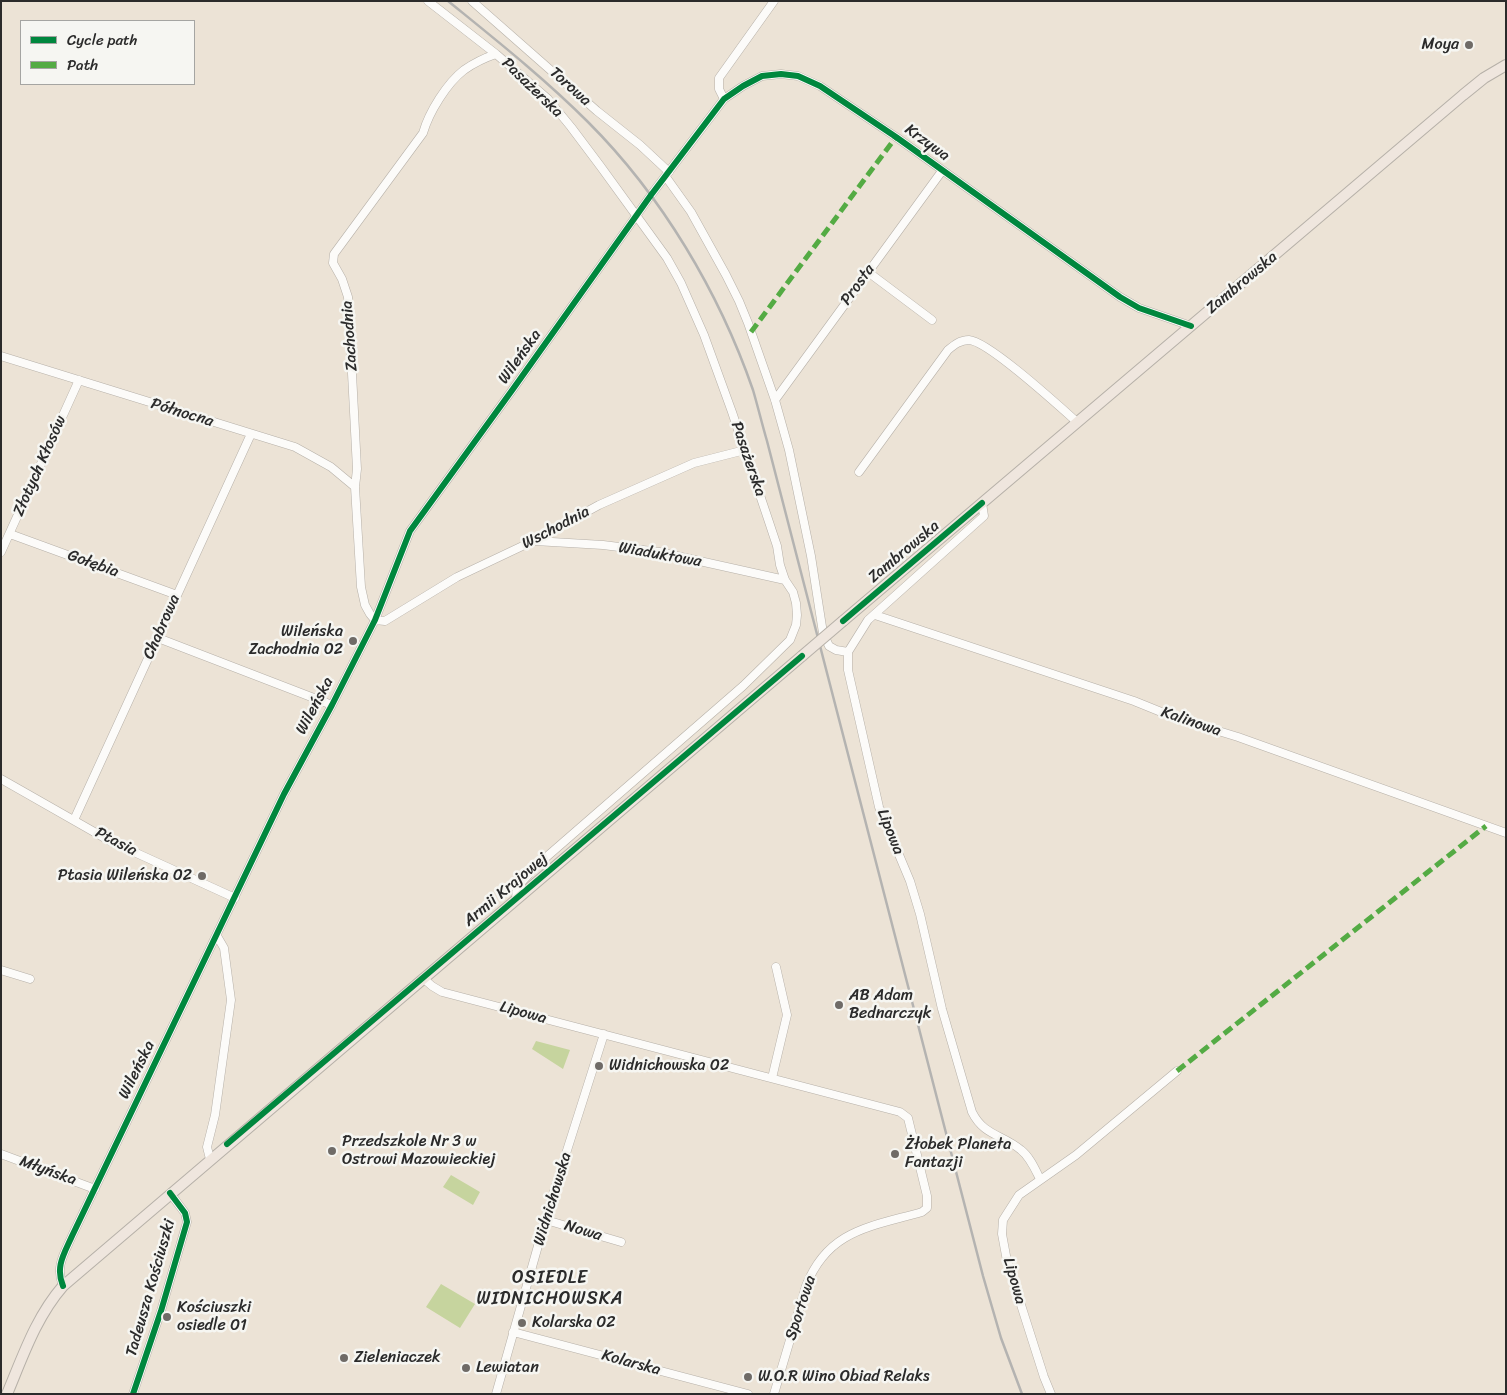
<!DOCTYPE html>
<meta charset="utf-8">
<style>
body{margin:0}
#map{position:relative;width:1507px;height:1395px;overflow:hidden;background:#ece3d6;font-family:Sriracha,sans-serif}
canvas{display:block}
.frame{position:absolute;inset:0;border:2px solid #2b2b2b;pointer-events:none}
.legend{position:absolute;left:20px;top:20px;width:175px;height:65px;box-sizing:border-box;background:#f6f6f2;border:1px solid #a5a5a2;margin:0;padding:6px 9px;list-style:none;font-size:15px;color:#2b2b2b}
.legend li{display:flex;align-items:center;gap:10px;height:25px}
.legend b{width:25px;border:1px solid #a5a5a2}
</style>
<div id="map">
<canvas width="1507" height="1395"></canvas>
<div class="frame"></div>
<ul class="legend">
<li><b style="height:6px;background:#00873e"></b>Cycle path</li>
<li><b style="height:6px;background:#54ab44"></b>Path</li>
</ul>
</div>
<script>
const context = document.querySelector('canvas').getContext('2d');
context.lineJoin = 'round';
function fillPath(path, color) { context.fillStyle = color; context.fill(path, 'evenodd'); }
function strokePath(path, color, width, dash) { context.strokeStyle = color; context.lineWidth = width; context.lineCap = dash ? 'butt' : 'round'; context.setLineDash(dash || []); context.stroke(path); }
function write(font, color, halo, rows, align = 'center') {
  context.font = font + ' Sriracha,sans-serif'; context.lineWidth = 5; context.setLineDash([]); context.textBaseline = 'middle'; context.strokeStyle = halo; context.fillStyle = color; for (const [text, x, y, turn = 0] of rows) {
    context.save(); context.translate(x, y); context.rotate((+turn || 0) * Math.PI / 180); context.textAlign = isNaN(turn) ? turn : align; if (halo) context.strokeText(text, 0, 0); context.fillText(text, 0, 0); context.restore();
  }
}
fillPath(new Path2D(`
 M536 1041 570 1050 563 1069 532 1049Z
 M451 1175 480 1192 473 1205 443 1187Z
 M441 1284 475 1304 460 1328 426 1307Z`), '#c6d49e');
const minor = new Path2D(`
 M428 1 496 54 548 99 571 127 601 167 667 258 681 283 704 335 732 412 768 519 777 546 780 565 785 580 793 592 796 603 797 615 796 625 790 640 743 686 536 866 517 887 516 899
 M472 1 597 111 640 145 669 172
 M724 99 719 89V78L774 1
 M666 177 691 212 726 275 739 301 748 323 775 400 789 450 811 556 823 633 829 646 836 650 848 652
 M868 272 932 320
 M1 356 295 447 331 467 355 487
 M775 400 942 171
 M859 472 948 350C954 345 960 340 969 340 988 341 1059 406 1077 422
 M982 503 984 516 868 620 848 652V670L879 807 910 881 920 914 942 1009 972 1112C984 1136 1002 1134 1021 1150 1030 1157 1035 1169 1040 1179
 M10 534 177 595
 M535 541 603 545 659 552 785 580
 M1 552 79 380
 M875 615 1134 701 1176 718 1238 737 1506 833
 M375 620 370 614 365 605 361 587 355 487 357 469 348 297 342 279 333 263 334 254 423 133C429 112 447 83 464 70 474 63 484 58 496 54
 M375 620 385 621 457 577 533 541 599 505 694 463 745 450
 M158 638 332 705
 M1 779 110 841 235 898
 M74 820 251 434
 M1 970 30 979
 M423 978 432 986 442 992 900 1112 908 1118 927 1196V1208L922 1212C870 1227 828 1230 806 1286L774 1394
 M772 1078 787 1015 776 967
 M1 1154 95 1189
 M210 1159 207 1147 215 1115 231 1000 224 948 217 936
 M546 1220 621 1242
 M63 1286C55 1267 64 1254 72 1236L284 794 332 705 375 620 410 531 513 389 651 195 724 99 743 86 762 76 781 74 798 76 820 86 896 137 1120 297 1139 308 1191 326
 M513 1332 748 1394
 M133 1394 161 1311 187 1222 185 1213 170 1193
 M496 1394 549 1207 604 1034
 M1051 1394 1044 1377 1007 1261 1002 1234 1003 1220 1019 1195 1076 1155 1177 1071`);
const major = new Path2D(`
 M843 621 1463 95 1484 78 1506 65
 M7 1394C23 1356 36 1317 63 1286L802 656`);
strokePath(minor, '#b6b0a8', 9);
strokePath(major, '#b6b0a8', 12);
strokePath(minor, '#fcfbf9', 8);
strokePath(major, '#efe6de', 10);
strokePath(new Path2D(`
 M448 1C496 40 544 78 588 122 662 196 719 292 753 390 758 407 762 424 767 441L983 1276 1001 1338 1022 1394`), '#b4b3b1', 2.5);
const majorBridge = new Path2D(`
 M802 656 843 621`);
strokePath(majorBridge, '#b6b0a8', 12, []);
strokePath(majorBridge, '#efe6de', 10);
strokePath(new Path2D(`
 M751 332 896 137
 M1177 1071 1486 826`), '#54ab44', 5, [10, 5]);
strokePath(new Path2D(`
 M843 621 982 503
 M227 1144 802 656
 M63 1286C55 1267 64 1254 72 1236L284 794 332 705 375 620 410 531 513 389 651 195 724 99 743 86 762 76 781 74 798 76 820 86 896 137 1120 297 1139 308 1191 326
 M133 1394 161 1311 187 1222 185 1213 170 1193`), '#00873e', 6);
for (const [x, y, r, color] of [
 [1469,45,5,"#6f6b67"],
 [353,641,5,"#6f6b67"],
 [202,876,5,"#6f6b67"],
 [839,1005,5,"#6f6b67"],
 [599,1066,5,"#6f6b67"],
 [332,1151,5,"#6f6b67"],
 [895,1154,5,"#6f6b67"],
 [167,1317,5,"#6f6b67"],
 [522,1323,5,"#6f6b67"],
 [344,1358,5,"#6f6b67"],
 [466,1368,5,"#6f6b67"],
 [748,1377,5,"#6f6b67"]
]) { const dot = new Path2D(); dot.arc(x, y, r, 0, 2 * Math.PI); context.fillStyle = color; context.fill(dot); strokePath(dot, '#f6f6f2', 2); }
write('16px', '#2b2b2b', '#f6f6f2', [
 ["Moya",1459,45,"right"],
 ["Wileńska",343,632,"right"],
 ["Zachodnia 02",343,650,"right"],
 ["Ptasia Wileńska 02",192,876,"right"],
 ["AB Adam",849,996],
 ["Bednarczyk",849,1014],
 ["Widnichowska 02",609,1066],
 ["Przedszkole Nr 3 w",342,1142],
 ["Ostrowi Mazowieckiej",342,1160],
 ["Żłobek Planeta",905,1145],
 ["Fantazji",905,1163],
 ["Kościuszki",177,1308],
 ["osiedle 01",177,1326],
 ["Kolarska 02",532,1323],
 ["Zieleniaczek",354,1358],
 ["Lewiatan",476,1368],
 ["W.O.R Wino Obiad Relaks",758,1377]
], 'left');
write('16px', '#2b2b2b', '#f6f6f2', [
 ["Torowa",570,87,42],
 ["Pasażerska",532,88,44],
 ["Krzywa",927,143,36],
 ["Zambrowska",1242,283,-40],
 ["Prosta",858,285,-54],
 ["Zachodnia",350,336,-94],
 ["Wileńska",520,357,-55],
 ["Północna",182,413,17],
 ["Pasażerska",748,459,71],
 ["Złotych Kłosów",40,466,-66],
 ["Wschodnia",556,528,-28],
 ["Zambrowska",904,552,-40],
 ["Wiaduktowa",660,555,10],
 ["Gołębia",93,564,20],
 ["Chabrowa",162,627,-66],
 ["Wileńska",315,706,-62],
 ["Kalinowa",1191,722,19],
 ["Lipowa",890,832,68],
 ["Ptasia",116,842,27],
 ["Armii Krajowej",506,890,-40],
 ["Lipowa",523,1013,15],
 ["Wileńska",137,1070,-64],
 ["Młyńska",48,1171,20],
 ["Widnichowska",553,1199,-73],
 ["Nowa",583,1231,17],
 ["Lipowa",1014,1281,74],
 ["Tadeusza Kościuszki",151,1288,-74],
 ["Sportowa",801,1308,-72],
 ["Kolarska",631,1363,15]
]);
context.letterSpacing = '1px';
write('18px', '#2b2b2b', '#f6f6f2', [
 ["OSIEDLE",550,1278],
 ["WIDNICHOWSKA",550,1299]
]);
context.letterSpacing = '0px';
</script>
